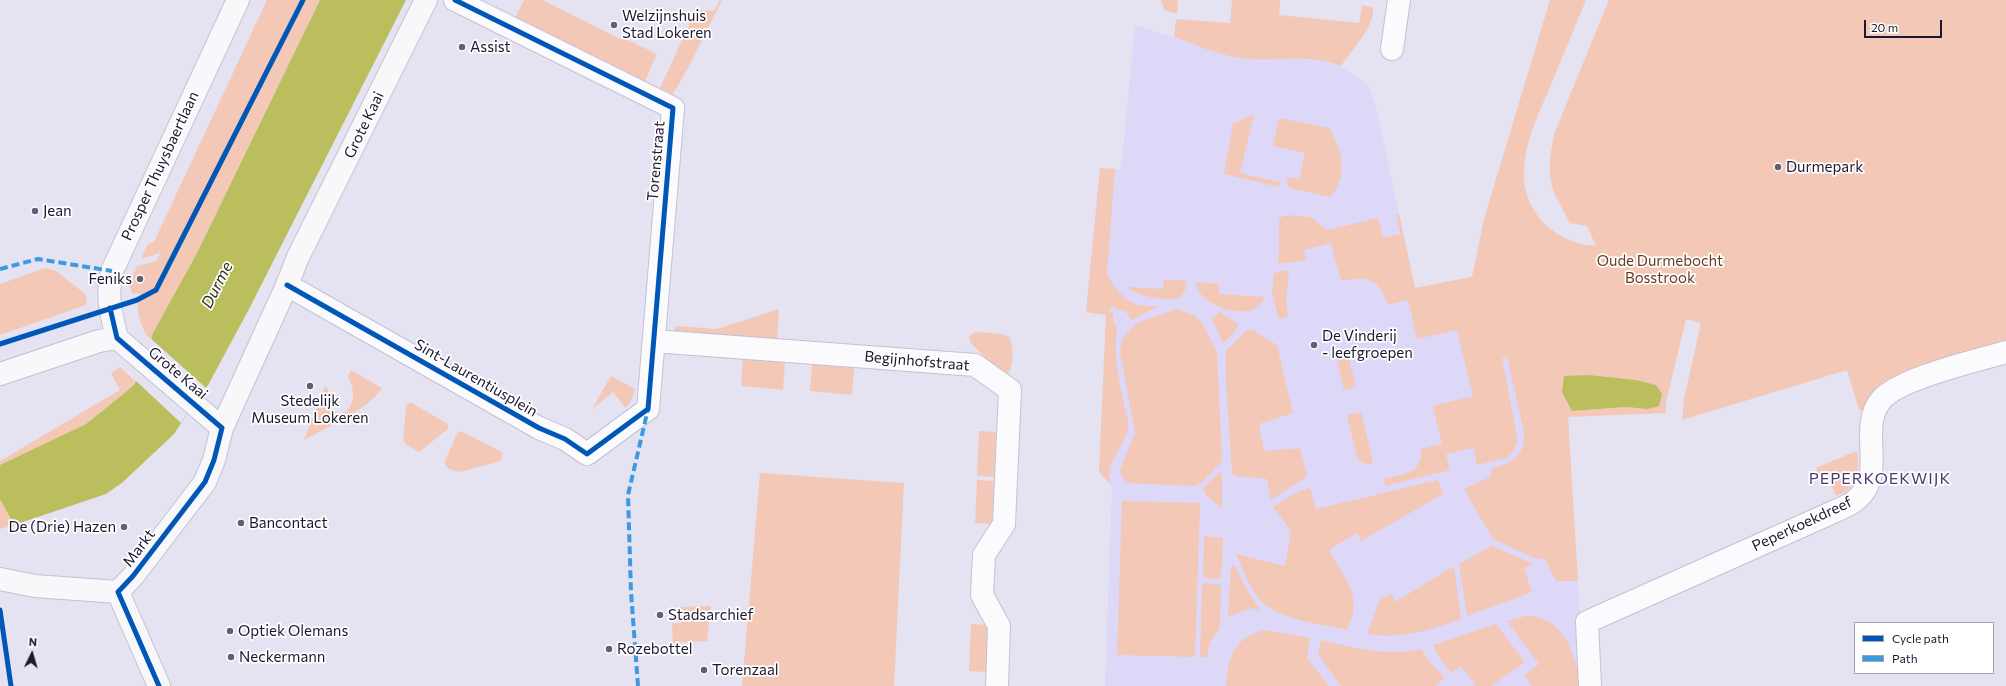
<!DOCTYPE html>
<style>
body{margin:0}
#map{position:relative;width:2006px;height:686px;overflow:hidden;background:#e5e2f2;font-family:Commissioner,sans-serif}
canvas{display:block}
.legend{position:absolute;left:1854px;top:622px;width:140px;height:52px;box-sizing:border-box;background:#fff;border:1px solid #a5a2ac;margin:0;padding:5px 7px;list-style:none;font-size:12px;color:#1d1730}
.legend li{display:flex;align-items:center;gap:8px;height:20px}
.legend b{width:20px;border:1px solid #a5a2ac}
.north{position:absolute;left:12px;top:634px;width:40px;height:40px;-webkit-text-stroke:3px #fff;paint-order:stroke;rotate:5deg;font-size:11px;font-weight:700;line-height:16px;text-align:center;color:#1d1730}
.north::after{content:'';display:block;margin:auto;width:14px;height:18px;background:#1d1730;clip-path:polygon(50% 0,100% 100%,50% 72%,0 100%)}
.scale{position:absolute;left:1864px;top:20px;width:78px;height:18px;box-sizing:border-box;border:2px solid #1d1730;border-top:0;padding-left:5px;font-size:12px;line-height:14px;white-space:nowrap;color:#1d1730;-webkit-text-stroke:3px #fff;paint-order:stroke}
</style>
<div id="map">
<canvas width="2006" height="686"></canvas>
<ul class="legend">
<li><b style="height:5px;background:#0057b8"></b>Cycle path</li>
<li><b style="height:5px;background:#3c9ae1"></b>Path</li>
</ul>
<div class="north">N</div>
<div class="scale">20 m</div>
</div>
<script>
const context = document.querySelector('canvas').getContext('2d');
context.lineJoin = 'round';
function fillPath(path, color) { context.fillStyle = color; context.fill(path, 'evenodd'); }
function strokePath(path, color, width, dash) { context.strokeStyle = color; context.lineWidth = width; context.lineCap = dash ? 'butt' : 'round'; context.setLineDash(dash || []); context.stroke(path); }
function write(font, color, halo, rows, align = 'center') {
  context.font = font + ' Commissioner,sans-serif'; context.lineWidth = 3.5; context.setLineDash([]); context.textBaseline = 'middle'; context.strokeStyle = halo; context.fillStyle = color; for (const [text, x, y, turn = 0] of rows) {
    context.save(); context.translate(x, y); context.rotate((+turn || 0) * Math.PI / 180); context.textAlign = isNaN(turn) ? turn : align; if (halo) context.strokeText(text, 0, 0); context.fillText(text, 0, 0); context.restore();
  }
}
fillPath(new Path2D(`
 M1135 25 1234 57 1327 60 1341 66 1368 85 1376 106 1415 288 1481 275 1568 417 1580 621V686H1105L1112 486 1099 472 1106 315 1086 312 1100 168 1121 170Z`), '#ddd8f8');
fillPath(new Path2D(`
 M267 0H320L197 253 150 339C141 330 134 305 140 293L133 294 129 285 137 266 157 261 160 253 141 259 148 244 154 242Z
 M524 0H543L622 40 624 38 657 54 645 81 515 18Z
 M720 0H722L688 68 673 94 660 88 696 10 714 11Z
 M1161 0H1178L1177 14 1164 10Z
 M1232 0H1280L1279 15 1359 23 1362 5 1373 8C1375 26 1351 51 1341 66 1306 52 1270 64 1235 57 1214 53 1194 44 1174 37L1176 19 1230 23Z
 M1550 0H1586C1574 29 1562 58 1550 87 1539 113 1526 139 1524 168 1522 189 1531 212 1547 226 1561 238 1577 245 1596 246L1587 226 1570 223 1553 191 1550 176V158L1554 134 1609 0H2006V344L1865 410H1859L1847 370 1682 420 1684 399 1701 323 1686 319 1666 402V413L1568 417 1578 581H1556L1545 559 1534 558 1493 539 1464 489 1490 477 1492 468C1513 463 1524 457 1524 433L1507 357 1502 358 1517 436V442L1513 452 1506 458 1477 465 1473 448 1446 454 1450 470 1385 486 1384 479C1403 474 1423 474 1421 449L1442 444 1433 406 1473 396 1457 330 1417 339 1408 300 1387 305C1380 278 1366 276 1341 281L1331 243 1304 250 1306 260 1278 264C1280 249 1278 235 1279 219L1285 215 1311 217 1327 230 1378 218 1383 238 1401 234 1396 214H1399L1415 288 1472 277 1484 219ZM1590 375 1636 380 1656 385 1647 409 1626 407 1572 411 1564 377Z
 M1254 114 1240 173 1280 182 1279 187 1224 174 1233 124Z
 M1279 118 1329 128C1342 148 1349 178 1330 197L1289 188 1287 183 1288 177 1299 179 1305 153 1273 146Z
 M1100 168 1115 169 1107 272C1110 285 1126 302 1139 305 1145 306 1153 306 1159 306L1132 320 1125 311 1117 310 1113 306 1109 309 1114 315 1113 321 1117 327C1113 354 1119 379 1124 405 1125 412 1129 420 1128 426 1126 449 1101 463 1112 486L1099 472 1106 315 1086 312Z
 M45 268 56 271 84 293 87 298 86 305 0 335V284Z
 M1289 270 1286 303 1288 317 1279 319 1272 293 1274 273Z
 M1164 279 1186 281V288L1181 297C1169 303 1138 296 1128 288L1130 287 1163 289Z
 M1196 282 1219 284V294L1266 297C1262 302 1257 308 1252 310 1234 316 1197 303 1196 282Z
 M779 309 777 340 674 331 676 326 717 329Z
 M1177 309 1192 314 1202 322 1217 352 1222 461 1201 483 1194 486 1125 483 1120 470 1135 433 1120 352 1122 339 1136 323Z
 M1220 312 1239 325 1232 335 1223 343 1212 319Z
 M1247 330H1253L1277 345 1293 413 1259 424 1264 451 1300 448 1307 476 1271 500 1267 479 1236 476 1232 474 1226 382V351Z
 M976 332 1002 334 1009 337C1013 345 1014 364 1009 372L1004 373 998 371 971 343 969 338 973 333Z
 M1348 354 1356 387 1344 390 1336 357Z
 M743 359 785 362 783 390 741 386Z
 M812 364 854 368 852 395 810 391Z
 M120 367 135 381 127 391 86 424 0 465V461L120 390 111 373Z
 M351 370 382 388C369 409 326 428 304 440L325 387 328 389V403L334 412 342 414C356 407 355 389 348 377Z
 M611 376 635 389 632 399 626 408 613 392 592 409Z
 M410 402 448 424V429L419 452 407 445 403 440 406 406Z
 M1361 412 1373 463C1366 465 1362 464 1357 458L1347 415Z
 M461 431 502 452V459L500 461 460 472C454 471 445 469 445 462L457 433Z
 M979 431 996 432 994 477 977 476Z
 M1856 451C1861 461 1857 479 1850 488 1846 492 1840 494 1836 496L1828 478 1821 480 1816 468Z
 M1219 472 1222 473V509L1206 495 1203 488Z
 M760 473 904 483 894 686H742Z
 M977 480 994 481 992 524 975 523Z
 M1438 480 1443 494 1361 541 1357 533 1329 550C1338 568 1358 590 1353 613 1352 619 1349 625 1347 630 1322 624 1281 620 1263 603 1250 591 1243 569 1236 554L1285 566 1291 531 1273 507 1297 492 1310 488 1316 509Z
 M0 499 14 525 0 529Z
 M1122 501 1200 503 1195 657 1117 655Z
 M1206 536 1222 538 1223 539 1221 578C1216 580 1207 579 1203 576L1204 537Z
 M1492 546 1534 564 1524 568 1532 592 1467 616 1459 564Z
 M1234 565 1246 588 1260 610 1251 608 1231 616 1228 615V613L1231 566Z
 M1454 566 1461 619C1428 631 1403 639 1367 634L1380 600 1391 593 1395 602Z
 M1205 583 1221 585 1220 628 1210 642 1207 657H1200L1202 585Z
 M711 606 707 641 673 643 672 623H681L680 607Z
 M1526 616C1555 616 1567 636 1575 661 1577 670 1580 677 1580 686H1532L1524 675 1539 664 1507 621Z
 M971 624 988 625 986 672 969 671Z
 M1496 624 1525 662 1491 686H1473L1475 684 1461 666 1452 673 1438 656 1433 645Z
 M1265 630 1310 638 1307 658 1329 686H1226C1229 656 1233 638 1265 630Z
 M1321 640C1354 648 1388 657 1421 649L1430 662 1445 678 1435 686H1341L1318 654Z`), '#f3c8b6');
fillPath(new Path2D(`
 M320 0H406L249 309 207 387H205L174 434 123 482 106 494 14 525 0 499V465L86 424 127 391 135 383 153 333 197 253Z
 M1590 375 1636 380 1656 385 1662 394 1659 406 1647 409 1626 407 1572 411 1562 392 1564 376Z`), '#babe5c');
fillPath(new Path2D(`
 M149 337 205 387 181 423 134 379Z`), '#e5e2f2');
const street = new Path2D(`
 M1392 49 1399 0
 M287 285 539 428 565 439 587 454 648 409 673 108 455 0
 M654 341 975 365 1010 390 1004 524 984 555 982 595 999 626 997 686
 M1590 686 1587 622 1831 513C1839 509 1849 506 1856 500 1888 474 1857 429 1881 400 1900 378 1976 361 2006 352`);
const secondary = new Path2D(`
 M117 338C111 313 106 296 112 271L238 0
 M0 374 99 341 117 338 222 428
 M0 579 35 586 118 592 133 576 205 482 214 460 222 428 287 285 298 257 426 0
 M118 592 159 686`);
strokePath(street, '#c4c0d4', 24);
strokePath(secondary, '#c4c0d4', 24);
strokePath(street, '#fbfbfd', 22);
strokePath(secondary, '#f8f7fa', 22);
strokePath(new Path2D(`
 M0 269 38 259 112 271
 M638 686 631 592 628 495 648 409`), '#3c9ae1', 4, [8, 4]);
strokePath(new Path2D(`
 M287 285 539 428 565 439 587 454 648 409 673 108 455 0
 M110 308 117 338 222 428 214 460 205 482 133 576 118 592 159 686
 M0 344 137 300 156 290 303 0
 M0 610 11 686`), '#0057b8', 5);
for (const [x, y, r, color] of [
 [614,25,4,"#635e74"],
 [462,47,4,"#635e74"],
 [1778,167,4,"#635e74"],
 [35,211,4,"#635e74"],
 [140,279,4,"#635e74"],
 [1314,345,4,"#635e74"],
 [310,386,4,"#635e74"],
 [241,523,4,"#635e74"],
 [124,527,4,"#635e74"],
 [660,615,4,"#635e74"],
 [230,631,4,"#635e74"],
 [609,649,4,"#635e74"],
 [231,657,4,"#635e74"],
 [704,670,4,"#635e74"]
]) { const dot = new Path2D(); dot.arc(x, y, r, 0, 2 * Math.PI); context.fillStyle = color; context.fill(dot); strokePath(dot, '#fff', 1.5); }
write('15px', '#1d1730', '#fff', [
 ["Welzijnshuis",622,16],
 ["Stad Lokeren",622,33],
 ["Assist",470,47],
 ["Durmepark",1786,167],
 ["Jean",43,211],
 ["Feniks",132,279,"right"],
 ["De Vinderij",1322,336],
 ["- leefgroepen",1322,353],
 ["Stedelijk",310,401,"center"],
 ["Museum Lokeren",310,418,"center"],
 ["Bancontact",249,523],
 ["De (Drie) Hazen",116,527,"right"],
 ["Stadsarchief",668,615],
 ["Optiek Olemans",238,631],
 ["Rozebottel",617,649],
 ["Neckermann",239,657],
 ["Torenzaal",712,670]
], 'left');
write('15px', '#1d1730', '#fff', [
 ["Grote Kaai",364,125,-64],
 ["Torenstraat",656,161,-85],
 ["Prosper Thuysbaertlaan",160,166,-65],
 ["Begijnhofstraat",917,361,5],
 ["Grote Kaai",178,373,40],
 ["Sint-Laurentiusplein",476,378,30],
 ["Peperkoekdreef",1802,524,-25],
 ["Markt",139,548,-53]
]);
write('15px', '#673c20', '#fff', [
 ["Oude Durmebocht",1660,261],
 ["Bosstrook",1660,278]
]);
write('italic 16px', '#2d2f19', '#fff', [
 ["Durme",217,285,-63]
]);
context.letterSpacing = '1px';
write('16px', '#483a74', '#fff', [
 ["PEPERKOEKWIJK",1880,479]
]);
context.letterSpacing = '0px';
</script>
